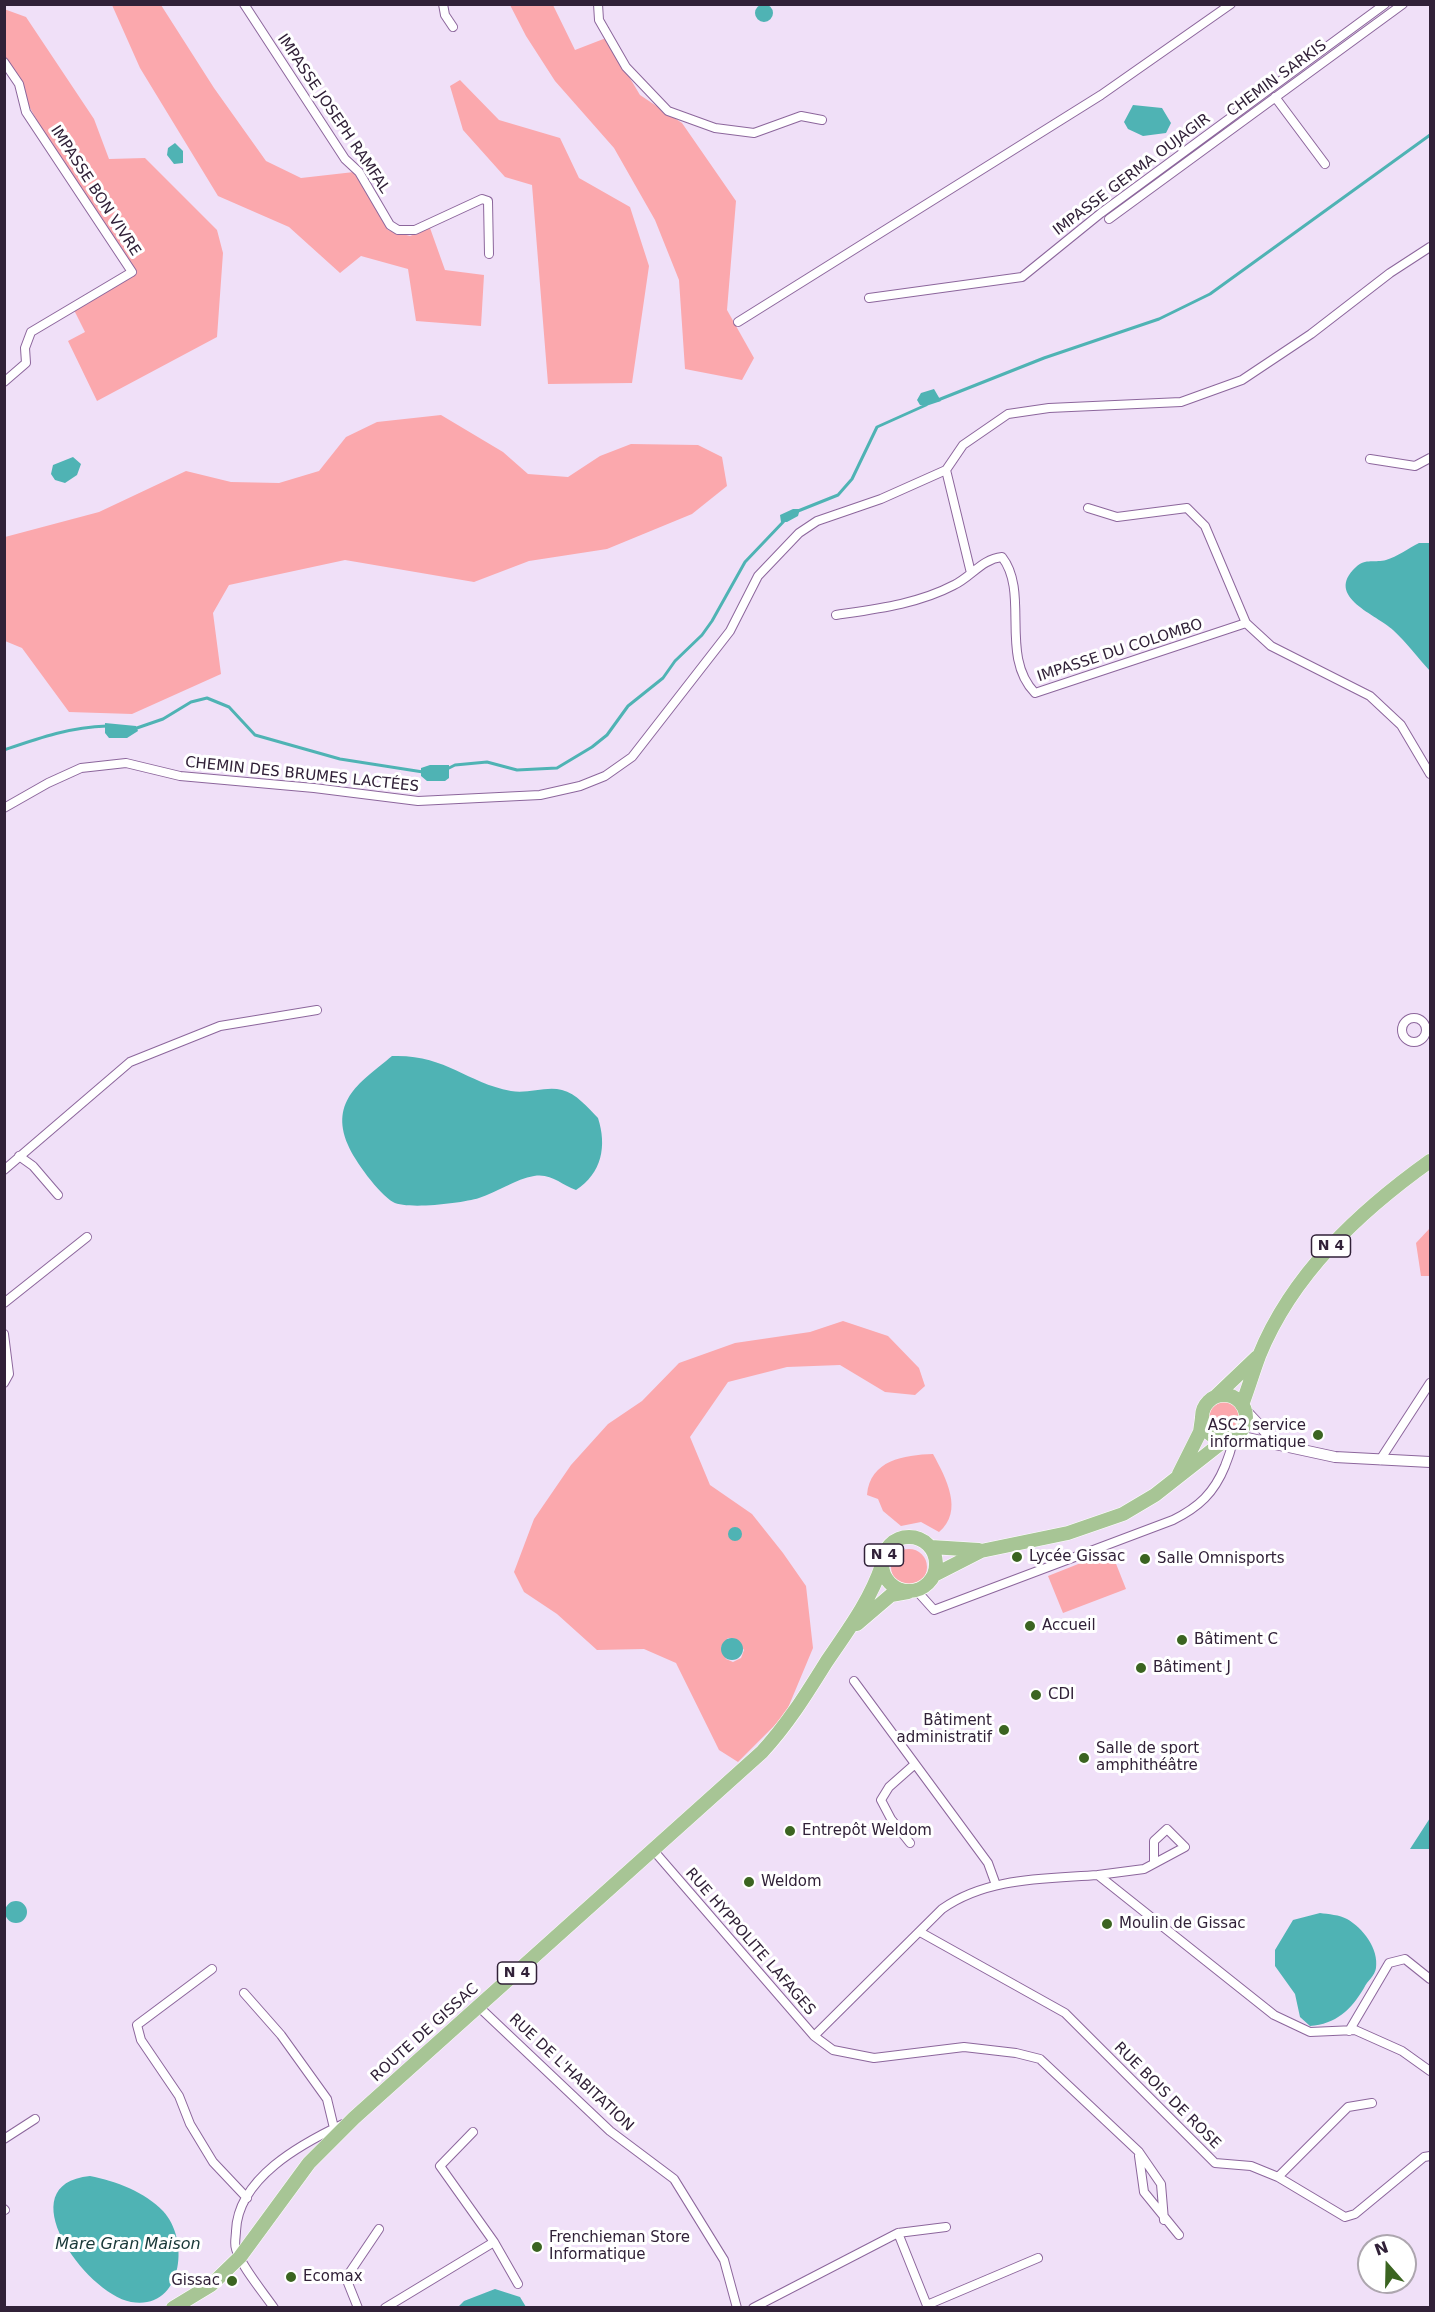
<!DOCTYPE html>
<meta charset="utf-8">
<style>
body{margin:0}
#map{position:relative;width:1435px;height:2312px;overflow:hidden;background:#f0e0f8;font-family:"DejaVu Sans",sans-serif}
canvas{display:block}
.frame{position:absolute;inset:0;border:6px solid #312138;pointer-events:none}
.north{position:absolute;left:1357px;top:2234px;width:60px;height:60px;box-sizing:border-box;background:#fff;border:2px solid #ada6af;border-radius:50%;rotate:340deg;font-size:16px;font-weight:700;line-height:24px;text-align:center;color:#312138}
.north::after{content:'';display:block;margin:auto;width:21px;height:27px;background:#3b6421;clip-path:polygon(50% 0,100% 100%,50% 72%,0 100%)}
</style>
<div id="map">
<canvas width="1435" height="2312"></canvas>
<div class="frame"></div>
<div class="north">N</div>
</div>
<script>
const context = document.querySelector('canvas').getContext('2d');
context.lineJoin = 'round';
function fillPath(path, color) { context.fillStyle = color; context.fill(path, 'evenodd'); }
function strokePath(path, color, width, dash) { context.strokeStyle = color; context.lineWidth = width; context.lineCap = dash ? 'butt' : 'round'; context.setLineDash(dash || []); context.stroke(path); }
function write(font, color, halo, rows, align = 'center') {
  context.font = font + ' "DejaVu Sans",sans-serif'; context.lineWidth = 6; context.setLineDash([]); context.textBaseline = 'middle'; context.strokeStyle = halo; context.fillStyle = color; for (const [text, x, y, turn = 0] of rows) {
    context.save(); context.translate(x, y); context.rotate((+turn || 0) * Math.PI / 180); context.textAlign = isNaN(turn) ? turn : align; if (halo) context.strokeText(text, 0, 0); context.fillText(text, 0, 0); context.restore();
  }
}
fillPath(new Path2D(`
 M112 5H161L214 88 266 161 301 178 354 172 388 230 410 236 430 228 445 270 484 275 481 326 416 321 408 269 361 256 340 273 289 227 218 196 140 68Z
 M510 5H553L575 50 606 38 640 95 682 123 736 201 727 310 754 358 742 380 685 369 679 280 655 220 614 148 555 81 526 36Z
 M4 9 26 17 94 119 109 159 145 158 217 230 223 253 217 337 97 401 68 341 85 332 74 310 136 274 44 133 5 63Z
 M460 80 499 120 560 138 579 178 630 207 649 266 632 383 548 384 532 185 505 177 463 130 450 86Z
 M441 415 503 452 528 474 568 477 600 456 631 444 698 445 722 457 727 486 692 514 607 549 529 561 474 582 345 560 229 585 213 613 221 674 132 714 69 712 22 648 5 641V537L99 512 186 471 231 482 279 483 319 471 346 437 377 422Z
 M1430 1228V1276H1421L1416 1243Z
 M843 1321 888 1336 919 1368 925 1386 915 1395 885 1392 840 1365 787 1367 728 1382 690 1437 710 1485 752 1514 783 1553 806 1586 813 1648 785 1715 738 1762 719 1750 676 1663 644 1649 597 1650 557 1614 524 1592 514 1572 534 1519 571 1465 608 1424 642 1401 679 1363 735 1343 810 1332ZM728 1638 736 1639 744 1650 741 1658 733 1662 726 1659 721 1647Z
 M1206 1419a19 19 0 1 1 38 0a19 19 0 1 1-38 0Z
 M933 1454C946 1478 964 1511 939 1532L921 1522 901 1526 883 1511 878 1499 867 1495C870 1460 904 1455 933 1454Z
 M891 1567a18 18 0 1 1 36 0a18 18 0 1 1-36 0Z
 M1111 1551 1126 1589 1063 1613 1048 1576Z`), '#fba8ad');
fillPath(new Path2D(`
 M755 13a9 9 0 1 1 18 0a9 9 0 1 1-18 0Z
 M1133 105 1162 108 1171 123 1166 133 1143 136 1128 129 1124 122Z
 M175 143 183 151V163L174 164 167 155 168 148Z
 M934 389 941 401 926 406 920 405 917 400 921 393Z
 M73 457 81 464 77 475 65 483 55 480 51 474 53 465Z
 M793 509H800L798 516 787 522H781L780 515Z
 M1419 543H1430V671C1418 658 1407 643 1393 630 1378 615 1323 597 1356 567 1365 558 1376 563 1386 560 1397 557 1409 548 1419 543Z
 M105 723 136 726 138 731 127 738H109L105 733Z
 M430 765H449V778L445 781H427L421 776V768Z
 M392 1056C445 1054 465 1082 511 1091 528 1094 546 1086 562 1090 576 1093 588 1108 598 1118 607 1146 602 1173 576 1190 561 1185 552 1173 534 1176 516 1179 497 1192 479 1198 463 1203 407 1210 393 1202 379 1194 354 1160 348 1145 329 1100 362 1081 392 1056Z
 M728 1534a7 7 0 1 1 14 0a7 7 0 1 1-14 0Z
 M721 1649a11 11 0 1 1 22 0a11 11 0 1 1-22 0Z
 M1430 1818V1849H1410Z
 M5 1912a11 11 0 1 1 22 0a11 11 0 1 1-22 0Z
 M1320 1913C1328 1914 1340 1915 1347 1919 1363 1928 1379 1949 1376 1968 1375 1976 1367 1981 1364 1988 1351 2010 1336 2024 1310 2026L1300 2017 1295 1994 1275 1966V1950L1293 1920Z
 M90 2176C116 2181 145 2192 163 2211 191 2241 182 2311 131 2302 85 2293 7 2184 90 2176Z
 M495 2289 520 2297 526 2307H458L464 2301Z`), '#4fb3b4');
strokePath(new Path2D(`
 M938 400 1044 358 1159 319 1210 294 1430 135
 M798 511 838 495 852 479 877 427 926 405
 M134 729 163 719 191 702 207 698 229 707 255 735 340 759 423 772
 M4 750C39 738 70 727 107 726
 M447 769 455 765 487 762 517 770 557 768 592 747 607 735 628 706 663 678 675 661 702 635 712 621 745 562 785 520`), '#4fb3b4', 3);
const minor = new Path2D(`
 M244 4 345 159 359 172 390 225 398 230H415L482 199 488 201 489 254
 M443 4 445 15 453 27
 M598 4 599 20 626 67 668 111 715 128 754 133 801 116 822 120
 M4 62 19 84 26 112 132 272 31 332 25 348 26 363 4 382
 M1275 97 1325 164
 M1109 219 1403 4
 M869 298 1022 277 1101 213 1385 4
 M738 322 1101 95 1231 4
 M1370 459 1415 466 1430 458
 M946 470 971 573
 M1088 508 1117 517 1187 508 1205 526 1246 623 1271 646 1370 696 1401 725 1430 774
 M836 615C876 609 918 604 954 585 971 577 982 559 1002 557 1030 593 999 656 1035 693L1246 623
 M4 808 48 783 81 768 126 763 180 776 314 788 418 801 540 795 580 786 605 776 632 757 730 631 758 576 799 533 817 521 881 499 946 470 963 445 1008 414 1049 408 1181 402 1242 380 1311 334 1390 273 1430 247
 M1402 1030a12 12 0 1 1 24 0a12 12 0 1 1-24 0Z
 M19 1156 33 1166 58 1195
 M4 1170 130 1062 220 1026 317 1010
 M4 1303 87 1237
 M4 1334 9 1374 4 1383
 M1380 1460 1430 1383
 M916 1590 934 1610 1173 1520C1199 1507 1214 1493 1225 1466 1228 1457 1233 1448 1232 1439
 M854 1681 988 1863 996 1885
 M910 1843 891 1819 881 1800 889 1787 915 1764
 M654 1851 814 2036 942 1909C987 1877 1045 1879 1098 1875L1274 2015 1310 2032 1355 2030 1402 2051 1430 2071
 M1098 1875 1144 1869 1185 1847 1167 1829 1154 1841V1863
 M920 1932 1065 2013 1215 2163 1251 2166 1278 2177 1345 2217 1355 2214 1424 2157 1430 2156
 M212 1969 137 2025 141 2040 179 2096 190 2124 213 2162 247 2198
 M244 1993 281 2035 327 2099 334 2128
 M479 2007 610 2131 674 2179 724 2260 737 2308
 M1349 2031 1389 1963 1405 1959 1430 1979
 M814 2036 833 2050 874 2058 964 2047 1016 2053 1040 2059 1139 2152 1161 2184 1164 2220
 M473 2132 440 2166 494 2242
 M4 2139 35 2119
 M1139 2156 1144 2192 1179 2235
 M1278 2177 1348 2107 1372 2103
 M4 2209 5 2210
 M898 2233 928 2308
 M927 2305 1038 2258
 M274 2308C263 2292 241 2266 236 2249 234 2244 236 2236 236 2231 238 2178 301 2144 343 2124
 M358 2308 346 2278 379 2229
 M385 2308 494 2242 518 2284
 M753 2308 898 2233 946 2227`);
const tertiary = new Path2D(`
 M1245 1410 1276 1443
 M1238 1436 1335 1457 1430 1462`);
const primary = new Path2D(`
 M1202 1417a22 22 0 1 1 44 0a22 22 0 1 1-44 0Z
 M1215 1397 1257 1357
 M1242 1405C1248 1389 1253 1372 1259 1356 1292 1274 1360 1211 1430 1161
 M1179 1474 1200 1432 1202 1418
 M882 1564a27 27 0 1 1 54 0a27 27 0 1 1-54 0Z
 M931 1547 979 1550
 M934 1575 981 1551 1068 1533 1123 1514 1155 1495 1225 1440
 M857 1624 891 1595 908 1592
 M173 2308 211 2285 240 2257 309 2163 354 2118 762 1752C788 1724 807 1693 827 1661 848 1630 870 1601 882 1565`);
strokePath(minor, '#8c669c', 10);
strokePath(tertiary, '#8c669c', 12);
strokePath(primary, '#fff', 15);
strokePath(minor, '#fff', 8);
strokePath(tertiary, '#fff', 10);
strokePath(primary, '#a7c595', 14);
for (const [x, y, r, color] of [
 [1318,1435,6,"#3b6421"],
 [1017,1557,6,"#3b6421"],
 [1145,1559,6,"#3b6421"],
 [1030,1626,6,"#3b6421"],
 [1182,1640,6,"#3b6421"],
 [1141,1668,6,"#3b6421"],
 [1036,1695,6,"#3b6421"],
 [1004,1730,6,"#3b6421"],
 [1084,1758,6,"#3b6421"],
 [790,1831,6,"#3b6421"],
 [749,1882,6,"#3b6421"],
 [1107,1924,6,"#3b6421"],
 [537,2247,6,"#3b6421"],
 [291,2277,6,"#3b6421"],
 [232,2281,6,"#3b6421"]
]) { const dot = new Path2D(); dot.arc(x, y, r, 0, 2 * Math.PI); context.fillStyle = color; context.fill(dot); strokePath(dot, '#fff', 2); }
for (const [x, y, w] of [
 [1331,1246,39],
 [884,1555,39],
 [517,1973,39]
]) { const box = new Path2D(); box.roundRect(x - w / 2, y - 11, w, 22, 4.5); context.fillStyle = '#fff'; context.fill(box); strokePath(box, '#312138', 1.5); }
write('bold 14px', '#312138', null, [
 ["N 4",1331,1246],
 ["N 4",884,1555],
 ["N 4",517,1973]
]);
write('15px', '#312138', '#fff', [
 ["CHEMIN SARKIS",1277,79,-36],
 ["IMPASSE JOSEPH RAMFAL",333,114,56],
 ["IMPASSE GERMA OUJAGIR",1132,175,-37],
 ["IMPASSE BON VIVRE",95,191,57],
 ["IMPASSE DU COLOMBO",1120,651,-18],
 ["CHEMIN DES BRUMES LACTÉES",302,775,6],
 ["RUE HYPPOLITE LAFAGES",750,1942,49],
 ["ROUTE DE GISSAC",425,2033,-42],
 ["RUE DE L'HABITATION",571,2073,43],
 ["RUE BOIS DE ROSE",1167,2096,45]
]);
write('15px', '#312138', '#fff', [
 ["ASC2 service",1306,1426,"right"],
 ["informatique",1306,1443,"right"],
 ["Lycée Gissac",1029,1557],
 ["Salle Omnisports",1157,1559],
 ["Accueil",1042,1626],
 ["Bâtiment C",1194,1640],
 ["Bâtiment J",1153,1668],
 ["CDI",1048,1695],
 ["Bâtiment",992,1721,"right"],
 ["administratif",992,1738,"right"],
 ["Salle de sport",1096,1749],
 ["amphithéâtre",1096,1766],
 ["Entrepôt Weldom",802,1831],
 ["Weldom",761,1882],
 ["Moulin de Gissac",1119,1924],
 ["Frenchieman Store",549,2238],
 ["Informatique",549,2255],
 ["Ecomax",303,2277],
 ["Gissac",220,2281,"right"]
], 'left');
write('italic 16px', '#193838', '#fff', [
 ["Mare Gran Maison",128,2245]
]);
</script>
